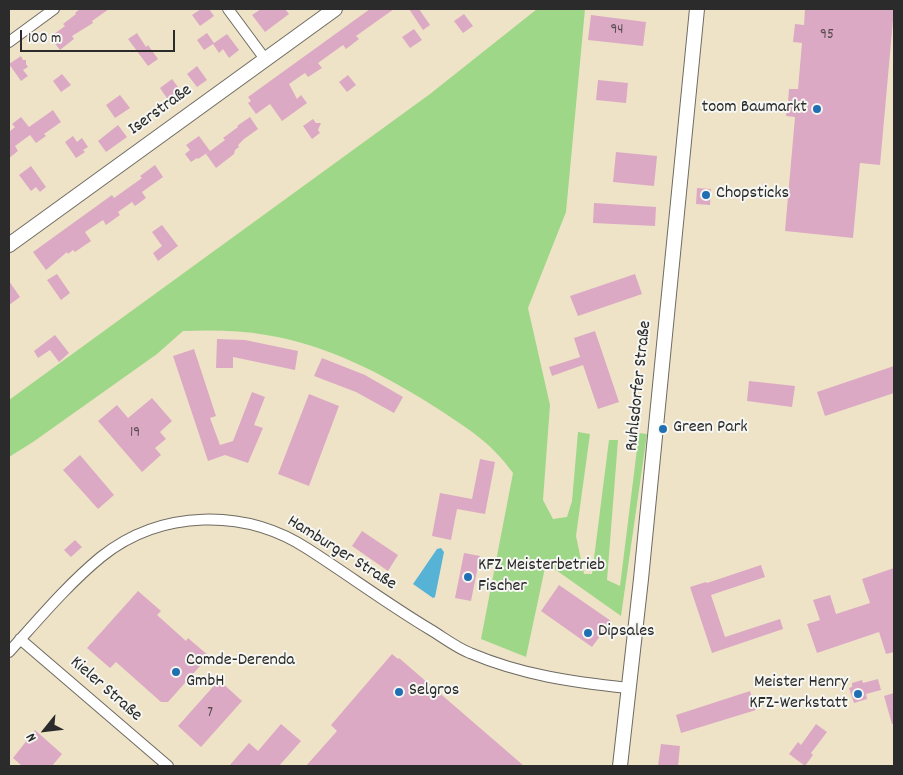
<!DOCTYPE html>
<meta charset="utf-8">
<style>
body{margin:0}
#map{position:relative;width:903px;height:775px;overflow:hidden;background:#eee3c7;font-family:Dekko,sans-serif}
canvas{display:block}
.frame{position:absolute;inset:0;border:10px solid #2b2b2b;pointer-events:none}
.north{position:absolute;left:20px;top:705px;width:50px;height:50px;-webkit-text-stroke:4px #f6f6f2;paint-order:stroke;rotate:241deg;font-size:14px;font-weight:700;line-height:20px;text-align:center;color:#2b2b2b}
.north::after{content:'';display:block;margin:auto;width:18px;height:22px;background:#2b2b2b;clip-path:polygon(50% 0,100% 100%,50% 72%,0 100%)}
.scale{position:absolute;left:20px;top:30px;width:155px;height:22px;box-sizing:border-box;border:2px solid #2b2b2b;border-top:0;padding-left:6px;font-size:15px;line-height:18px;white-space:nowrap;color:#2b2b2b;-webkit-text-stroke:4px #f6f6f2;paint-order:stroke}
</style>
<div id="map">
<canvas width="903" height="775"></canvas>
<div class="frame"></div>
<div class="north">N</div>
<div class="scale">100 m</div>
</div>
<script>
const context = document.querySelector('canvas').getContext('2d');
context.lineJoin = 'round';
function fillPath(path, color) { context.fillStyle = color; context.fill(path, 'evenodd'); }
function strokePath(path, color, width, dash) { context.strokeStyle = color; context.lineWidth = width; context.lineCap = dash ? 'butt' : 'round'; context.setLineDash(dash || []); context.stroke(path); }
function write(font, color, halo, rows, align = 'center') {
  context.font = font + ' Dekko,sans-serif'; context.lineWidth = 4; context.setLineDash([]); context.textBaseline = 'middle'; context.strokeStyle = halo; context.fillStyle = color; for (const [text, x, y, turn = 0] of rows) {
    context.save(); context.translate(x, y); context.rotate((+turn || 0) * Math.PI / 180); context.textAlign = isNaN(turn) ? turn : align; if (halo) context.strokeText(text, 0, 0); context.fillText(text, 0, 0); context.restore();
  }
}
fillPath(new Path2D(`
 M537 9H585L566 212 528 308 550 405 543 500 553 519 567 517 572 501 578 432 590 434 576 536 584 574H592L609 440H618L607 580 620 586 639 433 647 434 621 616 546 563 526 657 481 639 513 473C490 441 467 428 435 407 383 374 328 345 266 335 239 330 210 330 183 331L157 354 33 442 9 457V400L430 94Z`), '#9fd788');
fillPath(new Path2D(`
 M441 548 444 552 435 597 433 598 413 584 437 549Z`), '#57b3d5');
fillPath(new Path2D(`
 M80 9H109L92 21 93 23 72 36 74 39 60 50 50 37 65 26 63 24 76 14 75 13Z
 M201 9H209L214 16 200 26 192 15Z
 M261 9H285L289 14 265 32 252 15Z
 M370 9H394L356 36 359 39 346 49 343 45 318 63 322 68 308 77 305 73 289 84 297 99 301 95 307 103 282 121 270 104 256 114 248 103 251 101 248 97Z
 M409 9H419L430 25 423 30Z
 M805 9H894L880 165 860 163 853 238 785 231 795 117 786 116 788 102 789 89H798L802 43 793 42 795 24 804 25Z
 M464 14 473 26 463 33 454 21Z
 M591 15 646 22 643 46 588 40Z
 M414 29 422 40 410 48 402 37Z
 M137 33 146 47 148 45 158 59 148 66 128 39Z
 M207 33 214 43 227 34 239 50 229 58 223 49 219 53 213 44 204 50 197 40Z
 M21 56 23 60H26V64L28 67 23 70 28 76 21 81 9 64Z
 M197 66 207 80 197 87 187 74Z
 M62 74 71 85 61 92 53 81Z
 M348 75 356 85 347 92 339 82Z
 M172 79 184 95 171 104 160 88Z
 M598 80 628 83 626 103 596 100Z
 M120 95 130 108 115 118 106 105Z
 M53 110 61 122 44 134 46 136 36 143 30 135 15 146 18 151 9 158V132L15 127 12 124 21 117 29 127Z
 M250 117 258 129 244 139 238 145 239 147 235 150 234 154 216 168 206 154 225 140 223 138 238 127 237 126Z
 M313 119 316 123H321L318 130 320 133 312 139 303 126Z
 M118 125 127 137 106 152 98 141Z
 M73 136 77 142 82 138 88 147 83 150 85 152 76 158 65 142Z
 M199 136 210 151 198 159 197 158 191 162 185 154 190 150 186 145Z
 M616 152 657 156 654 186 613 182Z
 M155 165 163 177 142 192 146 198 135 206 132 202 118 212 120 215 106 225 103 220 85 232 91 241 75 252 73 250 68 254 67 252 46 270 33 252 112 195 114 198 142 178 140 176Z
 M31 166 46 187 40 192 36 187 31 191 19 175Z
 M697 188 711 189 710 205 696 204Z
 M594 203 656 207 655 226 593 223Z
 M162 225 178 246 158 261 153 253 162 246 152 232Z
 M57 274 70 293 61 300 47 280Z
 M635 274 642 294 578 316 570 296Z
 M9 281 20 297 9 305Z
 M595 331 619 402 598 409 583 365 552 376 549 367 580 357 574 338Z
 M55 335 69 353 59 362 50 350 38 358 34 351Z
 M217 339 245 340 298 351 295 370 233 357V368H216Z
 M194 349 216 416 210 418 220 445 233 441 252 392 265 397 254 425 263 428 248 463 225 455 208 461 173 356Z
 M322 358 365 375 403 397 394 413 356 392 314 376Z
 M894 366V393L825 416 817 392Z
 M749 381 795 386 792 407 747 401Z
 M309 394 339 406 309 486 278 474Z
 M152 398 172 421 160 432 166 439 155 448 161 455 142 472 98 421 117 405 128 418Z
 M80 455 114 495 98 509 63 470Z
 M480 459 495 462 485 514 457 509 451 540 432 536 440 493 472 499Z
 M362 531 398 555 388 571 352 546Z
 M75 540 82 547 71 557 64 550Z
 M464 553 480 556 471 601 455 598Z
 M761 565 765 577 711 595 725 637 780 619 783 629 712 653 690 587 706 582 707 583Z
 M894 568V652L886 654 879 632 817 653 807 624 820 620 813 600 830 595 836 614 870 603 862 579Z
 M559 585 611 621 592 647 541 611Z
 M138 591 161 611 157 615 186 641 188 638 209 656 168 702H161L116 662 110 668 87 648Z
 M392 654 398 659 399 658 524 766H306L337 731 331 725Z
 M878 679 881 690 866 694 867 699 854 703 849 688 852 687V683L862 680 863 683Z
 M219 680 242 701 201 747 178 726Z
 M750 691 756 710 681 733 676 715Z
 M894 693V724H892L884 696Z
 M281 724 301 741 279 766H229L249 743 258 751Z
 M816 724 827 732 811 753 813 755 805 766 789 754 798 742 801 745Z
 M35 730 62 754 52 766H22L13 758Z
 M661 744 680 746 678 766H658Z`), '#dca9c4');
const street = new Path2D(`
 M228 9 265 59
 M9 42 54 9
 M20 639 168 766
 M9 652C38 620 67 585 101 557 161 509 245 508 308 549 350 576 389 605 431 630 444 638 457 648 470 653 522 675 572 682 628 688`);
const secondary = new Path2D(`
 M9 245 335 9
 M620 766 641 579 697 9`);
strokePath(street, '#6f6b62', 12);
strokePath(secondary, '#6f6b62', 16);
strokePath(street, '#fff', 10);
strokePath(secondary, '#fff', 14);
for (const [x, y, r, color] of [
 [817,109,5,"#1f6fb2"],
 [706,195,5,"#1f6fb2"],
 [663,429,5,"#1f6fb2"],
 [468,577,5,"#1f6fb2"],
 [588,633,5,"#1f6fb2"],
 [176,672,5,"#1f6fb2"],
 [399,692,5,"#1f6fb2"],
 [858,694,5,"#1f6fb2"]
]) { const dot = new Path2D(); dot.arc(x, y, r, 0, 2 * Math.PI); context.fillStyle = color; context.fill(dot); strokePath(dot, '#f6f6f2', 2); }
write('15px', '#574a51', null, [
 ["94",617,31],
 ["95",827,36],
 ["19",135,434],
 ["7",210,714]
]);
write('18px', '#2b2b2b', '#f6f6f2', [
 ["toom Baumarkt",807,109,"right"],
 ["Chopsticks",716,195],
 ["Green Park",673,429],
 ["KFZ Meisterbetrieb",478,567],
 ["Fischer",478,588],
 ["Dipsales",598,633],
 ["Comde-Derenda",186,662],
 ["GmbH",186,683],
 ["Meister Henry",848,684,"right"],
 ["KFZ-Werkstatt",848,705,"right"],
 ["Selgros",409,692]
], 'left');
write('18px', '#2b2b2b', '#f6f6f2', [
 ["Iserstraße",161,111,-36],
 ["Ruhlsdorfer Straße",640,386,-84],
 ["Hamburger Straße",341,554,32],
 ["Kieler Straße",105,690,41]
]);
</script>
